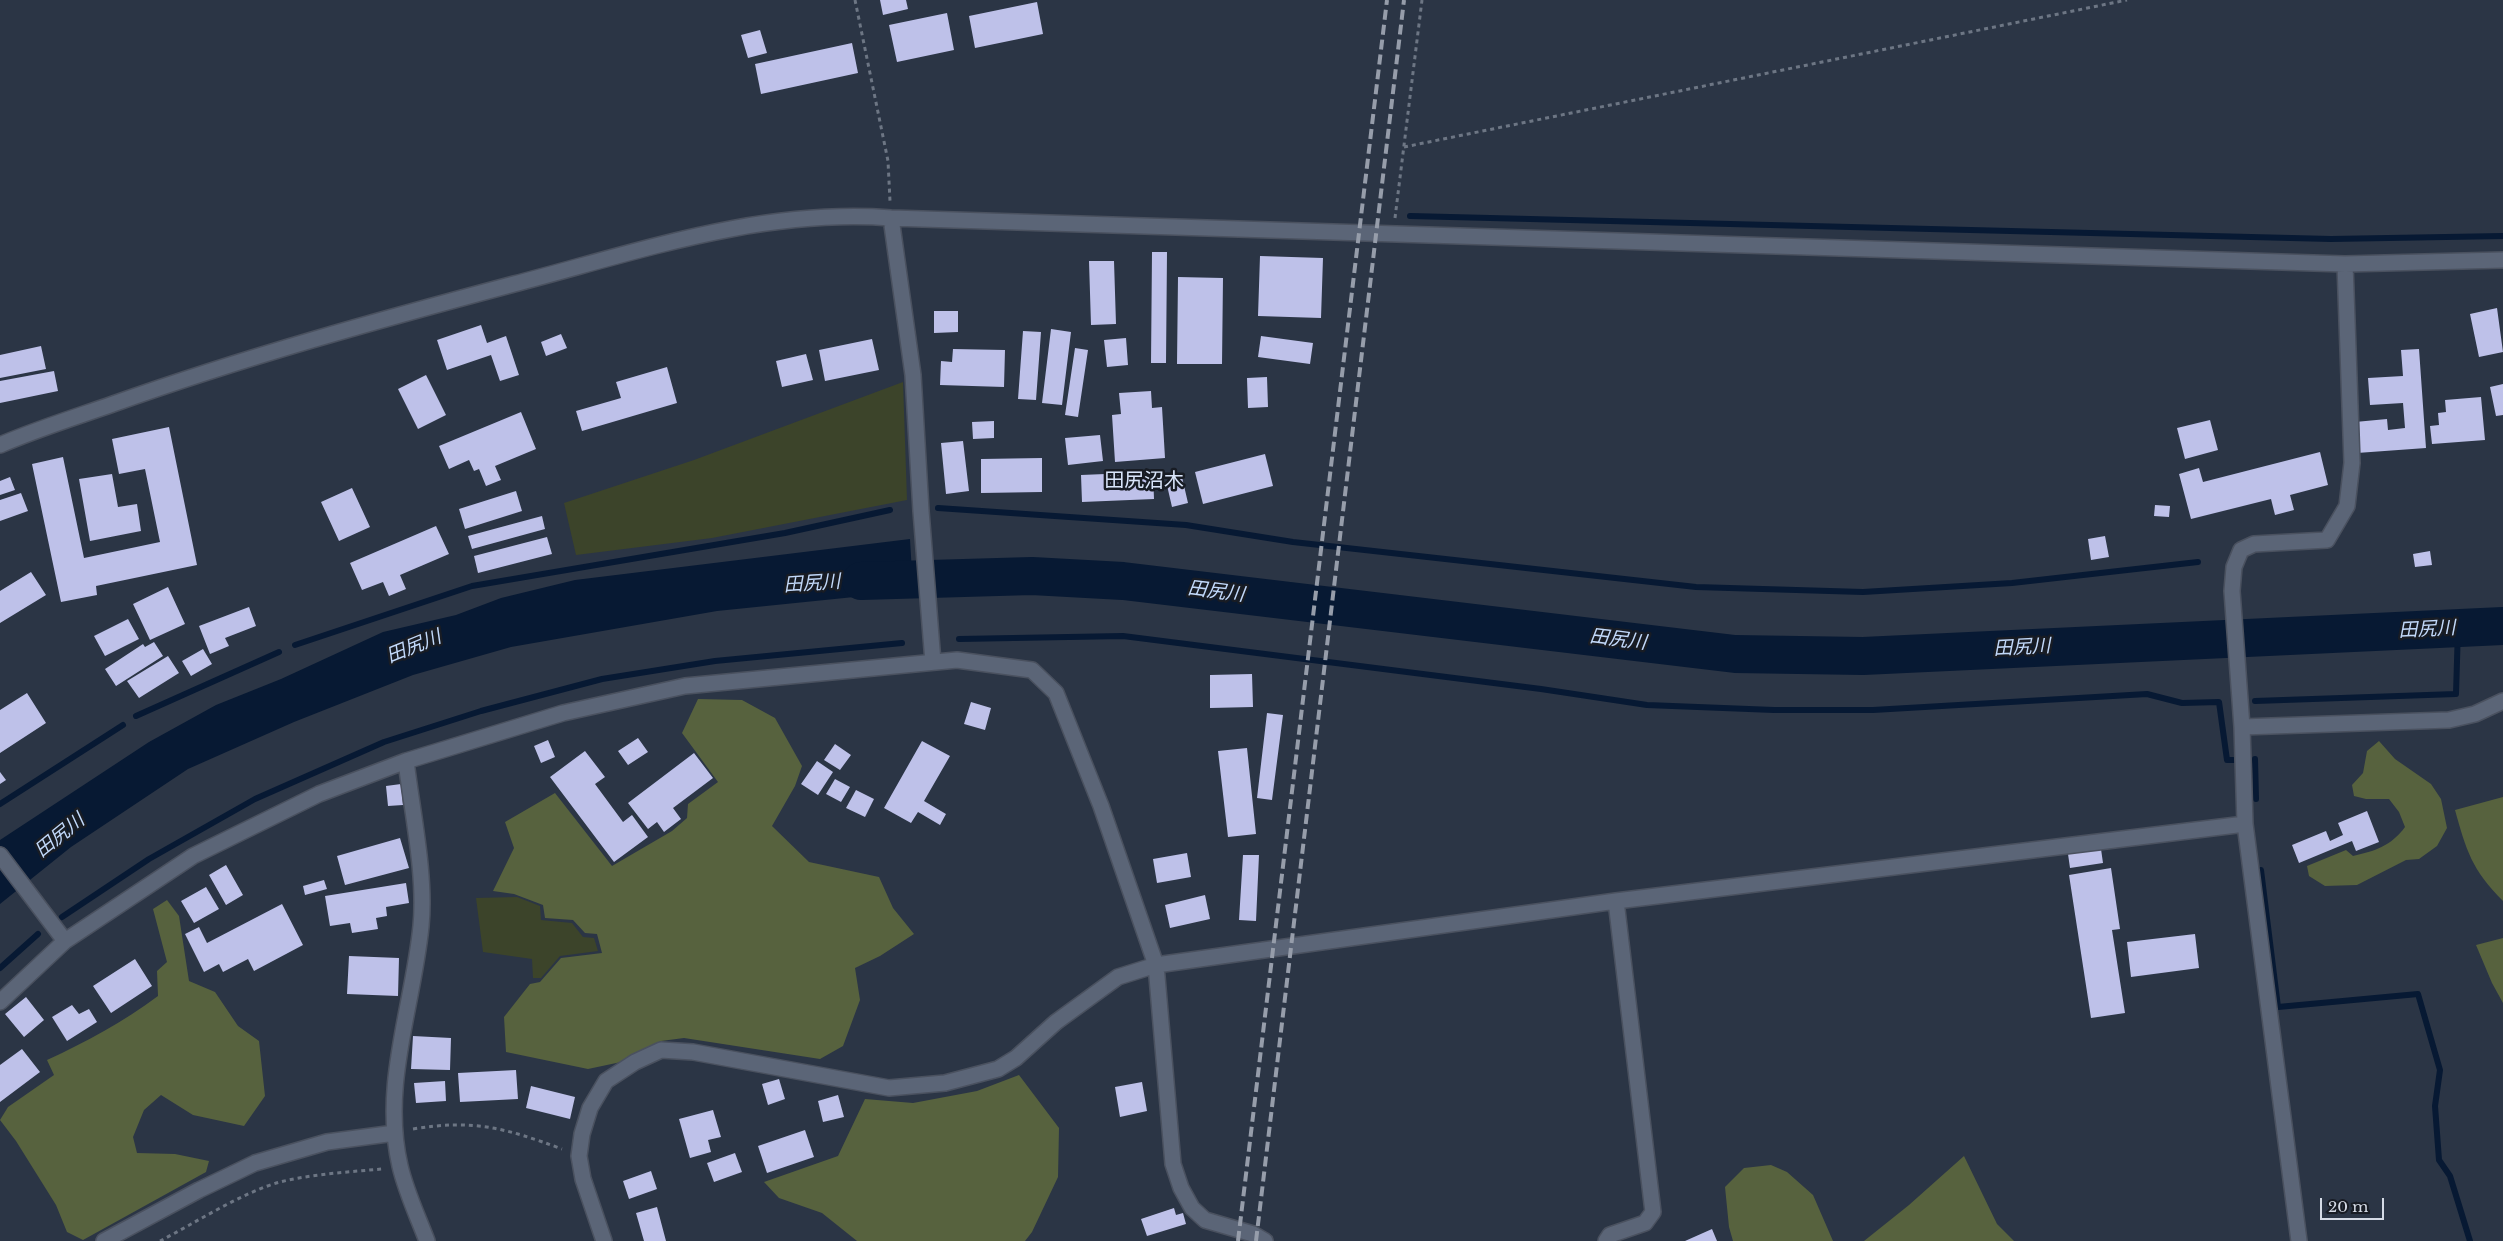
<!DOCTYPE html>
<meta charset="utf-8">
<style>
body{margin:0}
#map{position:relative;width:2503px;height:1241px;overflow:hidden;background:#2b3545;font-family:"Libre Baskerville",serif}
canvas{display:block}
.scale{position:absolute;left:2320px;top:1198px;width:64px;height:22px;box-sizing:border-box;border:2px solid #d5dbe6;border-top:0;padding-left:6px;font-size:15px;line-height:18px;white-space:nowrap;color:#d5dbe6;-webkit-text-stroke:4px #181c24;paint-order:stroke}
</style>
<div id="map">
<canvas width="2503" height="1241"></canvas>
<div class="scale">20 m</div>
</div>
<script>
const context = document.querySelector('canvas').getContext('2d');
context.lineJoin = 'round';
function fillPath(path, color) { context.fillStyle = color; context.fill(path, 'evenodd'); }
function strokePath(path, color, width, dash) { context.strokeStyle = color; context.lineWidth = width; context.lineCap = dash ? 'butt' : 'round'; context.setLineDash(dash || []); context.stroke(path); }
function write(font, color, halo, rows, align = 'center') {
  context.font = font + ' "Libre Baskerville","Noto Sans JP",serif'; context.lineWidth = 5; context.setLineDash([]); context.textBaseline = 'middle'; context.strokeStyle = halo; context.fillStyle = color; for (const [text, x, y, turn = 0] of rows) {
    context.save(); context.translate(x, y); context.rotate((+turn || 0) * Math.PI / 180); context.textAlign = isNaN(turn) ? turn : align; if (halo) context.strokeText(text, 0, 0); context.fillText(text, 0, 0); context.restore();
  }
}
fillPath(new Path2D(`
 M903 382 907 500 712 538 576 555 564 503 694 460Z
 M517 897 540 906 541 920 572 923 583 937 594 938 598 951 560 956 541 978H533L532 959 483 952 476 898Z`), '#3c442a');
fillPath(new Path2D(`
 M698 699 742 700 775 718 802 766 795 786 772 826 809 862 879 877 893 908 914 934 880 956 855 968 860 1000 843 1046 820 1059 684 1038 661 1041 621 1062 588 1069 506 1052 504 1017 530 984 540 982 561 958 602 953 597 934 585 933 573 920 545 918 543 905 514 894 493 891 514 848 505 822 555 793 612 866 672 831 687 818 688 804 718 782 682 733Z
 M2379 741 2395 759 2431 784 2441 799 2447 828 2437 846 2419 859 2406 860 2357 885 2325 886 2309 876 2307 866 2346 850 2353 856C2375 851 2391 846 2405 827L2399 812 2389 799H2366L2354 796 2352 785 2363 773 2367 751Z
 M2503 797V901C2472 870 2466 850 2455 810Z
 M167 900 179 916 189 981 215 992 238 1026 259 1041 265 1096 244 1126 193 1115 161 1095 144 1110 133 1137 137 1153 175 1154 209 1161 206 1172 83 1240 67 1232 56 1205 16 1141 0 1120 8 1107 54 1075 47 1060C86 1042 123 1022 158 996L157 971 167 962 153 909Z
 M2503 938V1003L2492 983 2476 945Z
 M1019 1075 1059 1128 1058 1177 1032 1232 1025 1241H857L822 1213 779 1198 764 1182 838 1156 865 1099 913 1103 977 1091Z
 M1964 1156 1997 1224 2014 1241H1864L1909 1205Z
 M1771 1165 1787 1172 1813 1195 1833 1241H1733L1729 1227 1725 1187 1744 1168Z`), '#57623e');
fillPath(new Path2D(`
 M910 539 913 591 717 611 511 647 413 675 294 722 188 769 71 847 0 904V840L149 742 216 705 281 679 383 632 456 615 501 598 575 580Z`), '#071933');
strokePath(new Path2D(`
 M1410 216 2331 239 2503 236
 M938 508 1186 525 1293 542 1696 587 1863 592 2012 583 2198 562
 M959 639 1123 636 1541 689 1647 705 1774 710H1873L2147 694 2182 703 2219 702 2227 760H2234
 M295 645 472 586 785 533 890 510
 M2255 701 2456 694 2458 628
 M136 716 279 652
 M2255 759 2256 799
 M0 804 123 725
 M2261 870 2278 1007 2418 994 2440 1070 2435 1106 2439 1160 2450 1176 2470 1241
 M62 917 149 859 255 799 384 742 481 711 602 679 715 661 902 643
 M0 968 38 934`), '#071933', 6);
strokePath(new Path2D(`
 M861 581 1032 576 1123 581 1735 654 1863 656 2503 626`), '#071933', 38);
fillPath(new Path2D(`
 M880 0H906L908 9 883 15Z
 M1037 2 1043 34 975 48 969 16Z
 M947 13 954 50 897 62 889 25Z
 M760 30 767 53 748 58 741 35Z
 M852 43 858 73 761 94 755 64Z
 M1152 252H1167L1166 363H1151Z
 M1260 256 1323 258 1321 318 1258 316Z
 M1089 261H1114L1116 324 1091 325Z
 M1178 277 1223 278 1222 364H1177Z
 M2497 308 2503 352 2479 357 2470 314Z
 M934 311H958V332L934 333Z
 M481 325 487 343 506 336 519 375 500 381 491 355 447 370 437 340Z
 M1051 329 1071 332 1062 405 1042 403Z
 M1023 331 1041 332 1036 400 1018 399Z
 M561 334 567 348 546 356 541 342Z
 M1261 336 1313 343 1310 364 1258 357Z
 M1126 338 1128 365 1107 367 1104 340Z
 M872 339 879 370 825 381 819 350Z
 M41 346 46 369 0 378V355Z
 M1075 348 1088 350 1078 417 1065 415Z
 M953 349 1005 350 1004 387 940 385 941 361 952 362Z
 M2419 349 2426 448 2357 453 2355 422 2387 419 2388 430 2405 428 2403 403 2370 405 2368 378 2403 376 2401 350Z
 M806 354 813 380 782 387 776 361Z
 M667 367 677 403 582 431 576 411 621 398 616 382Z
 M54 371 58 391 0 403V381Z
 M426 375 446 415 418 429 398 389Z
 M1267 377 1268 407 1248 408 1247 378Z
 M2503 384V415L2496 416 2490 387Z
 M1151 391 1152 408 1162 407 1165 458 1115 462 1112 415 1121 414 1119 393Z
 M2481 397 2485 440 2432 444 2430 426 2439 425 2438 413 2446 412 2445 400Z
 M521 412 536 449 495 466 501 480 486 486 479 469 474 471 469 460 449 469 439 446Z
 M2210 420 2218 450 2185 459 2177 428Z
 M994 421V438L973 439 972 422Z
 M169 427 197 565 96 586 97 595 61 602 32 464 63 457 84 558 160 542 145 469 119 474 112 439Z
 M1100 435 1103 461 1068 465 1065 438Z
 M963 441 969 491 946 494 941 443Z
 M2320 452 2328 485 2290 495 2294 510 2275 515 2271 499 2191 519 2179 474 2199 468 2203 482Z
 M1265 454 1273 486 1203 504 1195 472Z
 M1042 458V492L981 493V459Z
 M1153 472 1154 499 1082 502 1081 475Z
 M112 474 118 507 137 504 141 531 90 541 79 479Z
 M10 477 15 490 0 495V481Z
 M1182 477 1188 503 1172 507 1166 481Z
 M352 488 370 527 339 541 321 502Z
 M516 491 522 511 465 529 459 509Z
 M21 493 28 511 0 521V500Z
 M2155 505 2170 506 2169 517 2154 516Z
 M542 516 545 529 472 549 468 536Z
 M436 526 449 554 400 575 406 589 389 596 383 582 362 590 350 563Z
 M2105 536 2109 557 2091 560 2088 539Z
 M547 537 552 554 478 573 474 556Z
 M2430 551 2432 565 2415 567 2413 554Z
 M31 572 46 595 0 623V591Z
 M168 587 185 624 150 640 133 604Z
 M249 607 256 626 225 638 229 646 210 654 199 626Z
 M128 619 139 639 105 656 94 636Z
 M154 642 163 656 116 686 105 669 143 644 145 647Z
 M203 649 212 664 191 676 182 661Z
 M168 656 179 673 139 698 127 681Z
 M1252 674 1253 707 1210 708V675Z
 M27 693 46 723 0 753V710Z
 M971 702 991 708 985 730 964 724Z
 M1267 713 1283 715 1272 800 1257 798Z
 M638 738 648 752 628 765 618 751Z
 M548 740 555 757 541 763 534 746Z
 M922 741 950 756 924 801 946 814 940 825 918 812 911 823 884 808Z
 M835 744 851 755 840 770 824 760Z
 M1247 748 1256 834 1228 837 1218 751Z
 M585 751 605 777 595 784 623 822 632 815 648 837 614 862 550 777Z
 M694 753 713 778 673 808 681 819 664 832 657 822 648 829 628 803Z
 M817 761 833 772 818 795 801 784Z
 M0 772 6 780 0 784Z
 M835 779 850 787 841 802 826 794Z
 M401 784 403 805 388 806 386 786Z
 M856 790 874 799 865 817 846 808Z
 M2367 811 2379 842 2356 851 2352 841 2299 863 2292 845 2326 831 2330 841 2343 835 2338 823Z
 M400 838 409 868 345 885 337 856Z
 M2101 849 2103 863 2070 868 2068 854Z
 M1187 853 1191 877 1157 883 1153 859Z
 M1243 855H1259L1256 921 1239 920Z
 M226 865 243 895 226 905 209 875Z
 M2111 868 2120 929 2112 930 2125 1013 2091 1018 2069 875Z
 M324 880 327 889 305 895 303 886Z
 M406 883 409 903 386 907 387 916 376 918 378 929 352 933 350 923 330 926 325 896Z
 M206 887 219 909 194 923 181 901Z
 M1205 895 1210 919 1170 928 1165 905Z
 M282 904 303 945 254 971 248 959 223 972 219 964 204 972 185 934 199 927 207 943Z
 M2195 934 2199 968 2131 977 2127 942Z
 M349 956 399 958 398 996 347 994Z
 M135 959 152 986 111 1013 93 986Z
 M26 997 44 1020 24 1037 5 1014Z
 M72 1005 79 1014 89 1009 97 1022 67 1041 52 1017Z
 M413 1036 451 1038 450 1070 411 1069Z
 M22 1049 40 1072 0 1102V1065Z
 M516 1070 518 1099 460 1102 458 1073Z
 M779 1079 785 1099 768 1105 762 1084Z
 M445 1081 446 1101 416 1103 414 1083Z
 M1142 1082 1147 1111 1120 1117 1115 1087Z
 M531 1086 575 1097 570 1119 526 1108Z
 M838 1095 844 1117 823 1122 818 1101Z
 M713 1110 721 1137 708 1140 711 1152 690 1158 679 1119Z
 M805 1130 814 1157 767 1173 758 1146Z
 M735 1153 742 1172 714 1182 707 1163Z
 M651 1171 657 1189 629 1199 623 1181Z
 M657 1207 666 1241H644L636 1213Z
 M1174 1208 1176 1215 1183 1213 1186 1224 1147 1236 1141 1219Z
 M1712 1229 1717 1241H1685Z`), '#bec1e9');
const minor = new Path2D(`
 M891 218 913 375 921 511 933 662
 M0 445C37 429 76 417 113 404 245 357 379 320 514 284 637 252 761 208 891 218L2345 264 2503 260
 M2242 727 2449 720 2475 714 2503 701
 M406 761C412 812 426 875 421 926 413 1007 381 1085 400 1166 406 1192 418 1217 427 1241
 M0 855 65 941
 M0 1002 65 941 193 856 319 794 406 761 563 713 685 686 957 660 1032 670 1056 693 1101 806 1156 965 1173 1164 1181 1188 1192 1208 1205 1220 1253 1234 1265 1241
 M104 1241 199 1190 255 1163 327 1142 395 1133
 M604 1241 583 1179 579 1156 582 1134 590 1108 606 1081 635 1062 661 1050 693 1052 889 1088 945 1083 998 1069 1016 1058 1056 1022 1118 977 1156 965 1616 901 2245 824
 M1606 1241 1610 1235 1645 1223 1653 1212 1616 901
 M2299 1241 2245 824 2242 727 2232 591 2234 567 2241 550 2254 544 2327 540 2347 506 2352 463 2345 264`);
strokePath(minor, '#4a515f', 18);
strokePath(new Path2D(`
 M855 0 888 161 890 201
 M1404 147 2127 0
 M1395 218 1422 0
 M413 1129C474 1119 505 1128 562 1149
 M160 1241C195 1223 243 1192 280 1182 313 1174 348 1172 382 1169`), '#6d7684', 3, [4, 4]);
strokePath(minor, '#5b6577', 15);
strokePath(new Path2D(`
 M1238 1241 1387 0
 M1256 1241 1404 0`), '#969daa', 4, [10, 5]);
write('italic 19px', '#c2d9fa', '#181c24', [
 ["田尻川",812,584,-4],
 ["田尻川",1216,592,7],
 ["田尻川",2427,630,-3],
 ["田尻川",1618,640,7],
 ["田尻川",414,647,-22],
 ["田尻川",2022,648,-3],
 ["田尻川",60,836,-39]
]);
write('20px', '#d9e5fa', '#181c24', [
 ["田尻沼木",1144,481]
]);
</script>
